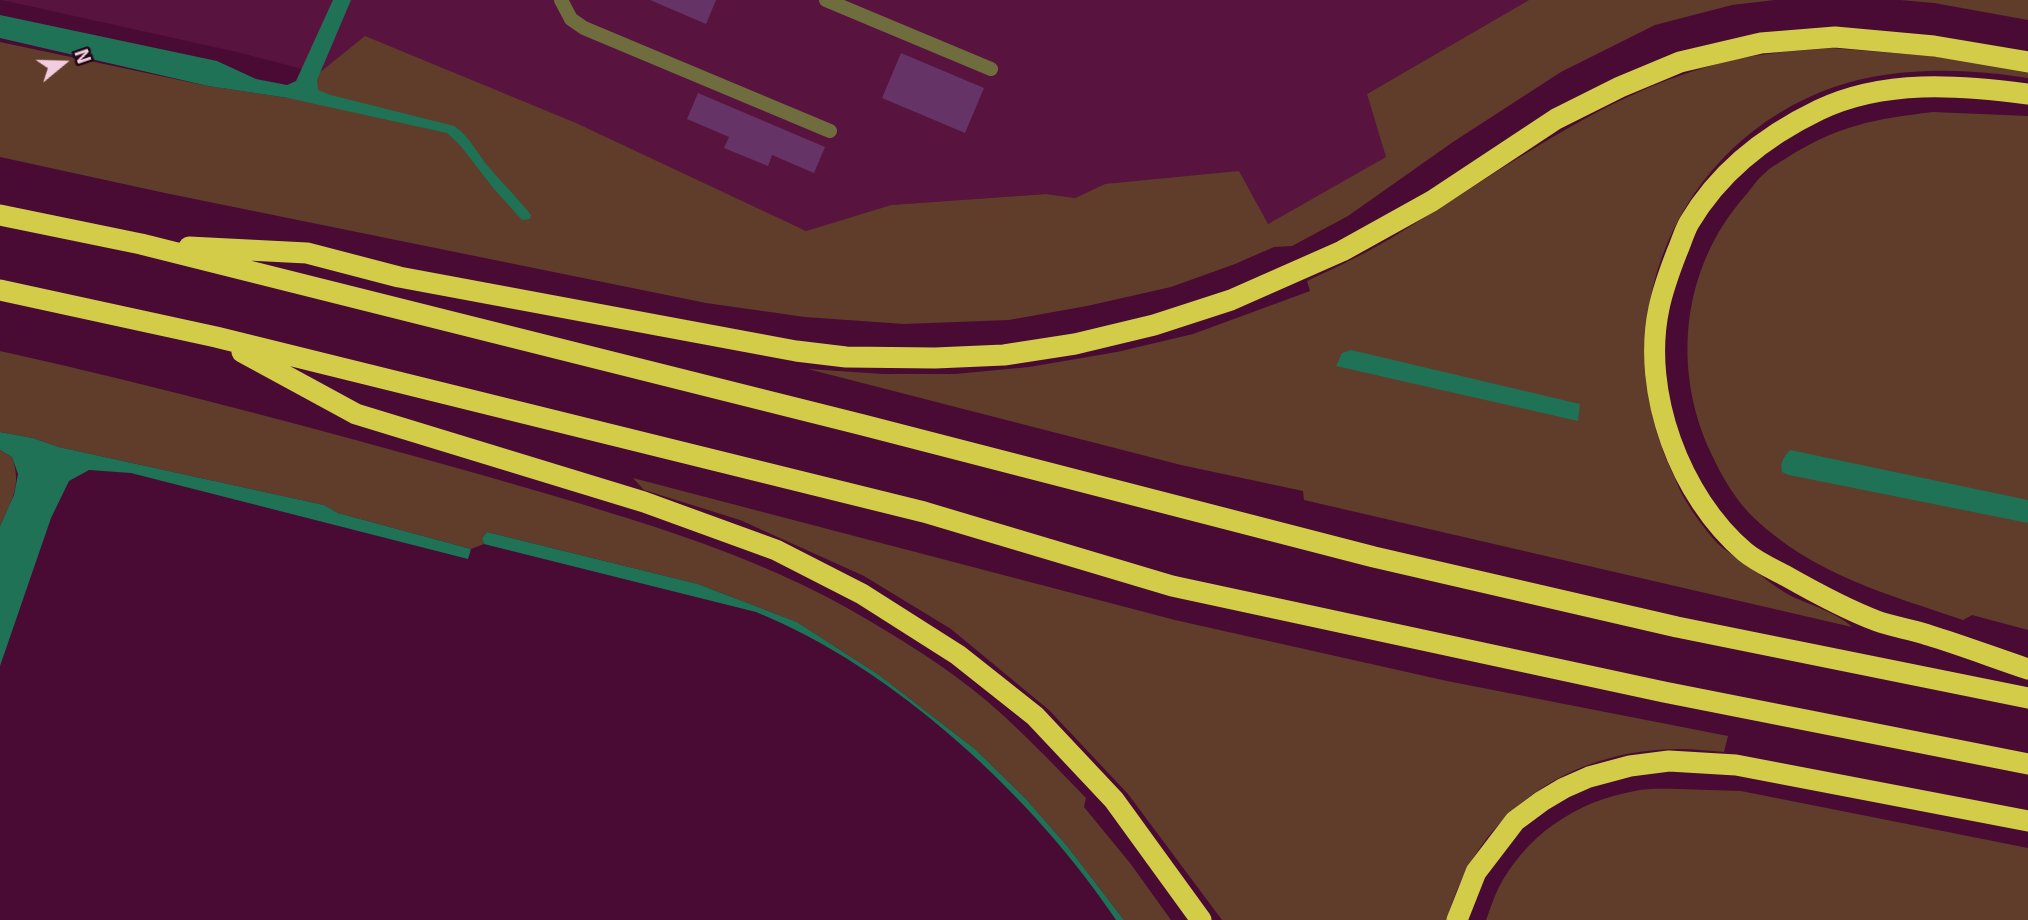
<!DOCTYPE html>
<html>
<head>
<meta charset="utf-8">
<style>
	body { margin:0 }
	#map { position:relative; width:2028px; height:920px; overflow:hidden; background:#490b33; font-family:"Exo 2",sans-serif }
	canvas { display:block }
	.north { position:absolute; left:28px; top:28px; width:70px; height:70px; -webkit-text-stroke:5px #200716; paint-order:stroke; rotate:71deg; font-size:19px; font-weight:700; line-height:28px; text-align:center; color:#f2ccdf }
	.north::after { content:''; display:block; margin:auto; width:24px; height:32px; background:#f2ccdf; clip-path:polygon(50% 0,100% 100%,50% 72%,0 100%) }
</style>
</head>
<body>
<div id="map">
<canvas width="2028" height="920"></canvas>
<div class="north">N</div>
</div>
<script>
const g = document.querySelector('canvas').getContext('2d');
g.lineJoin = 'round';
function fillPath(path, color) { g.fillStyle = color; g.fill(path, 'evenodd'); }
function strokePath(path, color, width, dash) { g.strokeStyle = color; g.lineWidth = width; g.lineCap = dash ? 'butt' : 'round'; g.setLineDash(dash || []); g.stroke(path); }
fillPath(new Path2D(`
	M 2,0 L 1529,0 L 1367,94 L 1387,157 L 1268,224 L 1105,184 L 1075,198 L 1046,194 L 891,205 L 806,231 L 482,116 L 237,52 Z`), '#58143f');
fillPath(new Path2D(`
	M 1529,0 L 1775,0 L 1732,5 L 1655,25 L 1561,72 L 1453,142 L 1348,216 L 1292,246 L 1274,247 L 1235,264 L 1171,287 L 1087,306 L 1009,320 L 904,324 L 805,317 L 706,303 L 165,193 L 0,157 L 0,42 L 208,86 L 288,98 L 365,36 L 576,123 L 806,231 L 891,205 L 1046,194 L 1075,198 L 1105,184 L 1239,171 L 1268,224 L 1386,157 L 1367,94 Z
	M 1900,0 L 2028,0 L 2028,20 L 1934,3 Z
	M 1831,48 L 1931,56 L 2028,70 L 2028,78 C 1965,68 1895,66 1834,87 C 1675,143 1602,321 1672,472 C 1677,482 1680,492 1686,501 C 1694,515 1707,532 1718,544 C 1727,552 1738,558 1748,565 C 1762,576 1776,588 1791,596 C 1810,605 1838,613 1852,627 L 1304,500 L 1303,491 L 1181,465 L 808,369 L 883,374 L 955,374 L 1029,367 L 1117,352 L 1193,334 L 1310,291 L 1307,281 C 1339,266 1371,251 1401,232 C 1501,172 1596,98 1710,66 C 1749,54 1790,51 1831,48 Z
	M 1933,112 L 2028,116 L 2028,630 L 1972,615 L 1963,620 C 1887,594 1815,575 1755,519 C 1736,501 1722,477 1711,453 C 1671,368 1682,267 1745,196 C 1752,188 1758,178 1766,172 C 1772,166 1781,162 1788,157 C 1839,125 1875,119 1933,112 Z
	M 0,351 C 162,387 322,430 482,475 C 609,512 755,551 868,620 C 916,648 964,679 1005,717 C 1033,743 1059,770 1086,798 L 1084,807 L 1130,863 L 1171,920 L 1124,920 L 1068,847 L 1026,799 L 975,749 L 879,675 L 797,622 L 698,584 L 487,532 L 482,538 L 484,544 L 471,549 L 338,513 L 324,505 L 59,447 L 33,438 L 0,432 Z
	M 0,450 L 12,457 C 22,486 12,499 0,526 Z
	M 633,478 L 1175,620 L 1447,681 L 1728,736 L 1724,752 C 1710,751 1696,749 1682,749 C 1571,748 1476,812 1447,920 L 1222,920 L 1128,794 L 1049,710 L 951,629 L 864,576 L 740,520 L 644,490 Z
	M 1678,789 L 1741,791 L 2028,848 L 2028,920 L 1486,920 C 1490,910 1493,899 1498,889 C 1525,836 1576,801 1635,791 C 1649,788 1664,789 1678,789 Z`), '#603c2a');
fillPath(new Path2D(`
	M 333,0 L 351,0 L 317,80 L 318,90 L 331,95 L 454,126 C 468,135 476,151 486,164 C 501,182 517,197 531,215 L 530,219 L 522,220 L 494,189 L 460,145 L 447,133 L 288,98 L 208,86 L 0,38 L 0,15 L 217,61 L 256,79 L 287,85 L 296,81 Z
	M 1351,350 L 1580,404 L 1578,421 L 1336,366 L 1342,353 Z
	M 0,432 L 33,438 L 59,447 L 324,505 L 338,513 L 471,549 L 468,559 L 131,473 L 89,470 L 69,481 L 51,518 L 0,666 L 0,526 L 14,495 L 18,474 L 12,457 L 0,450 Z
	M 1790,450 L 2028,500 L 2028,523 L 1789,475 L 1782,472 C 1780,462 1783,458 1790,450 Z
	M 487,532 L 698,584 L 797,622 L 879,675 L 975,749 L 1026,799 L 1068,847 L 1124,920 L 1116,920 C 1035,798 893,667 756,612 L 484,544 L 482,538 Z`), '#1f7256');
fillPath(new Path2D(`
	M 650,0 L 716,0 L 706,24 Z
	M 901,53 L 984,88 L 965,133 L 882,98 Z
	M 698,93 L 825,147 L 814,173 L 772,155 L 768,166 L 724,148 L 729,137 L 687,119 Z`), '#653366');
strokePath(new Path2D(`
	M 561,0 L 571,19 L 584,28 L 830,131
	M 826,0 L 991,69`), '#6f6d3e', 14);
strokePath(new Path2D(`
	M 2028,94 C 1959,85 1884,79 1819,110 C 1767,135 1719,172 1689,223 C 1684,232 1681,243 1677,252 C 1670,270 1663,289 1659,308 C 1641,392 1680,497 1745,552 C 1757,562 1773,569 1786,576 C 1816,593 1845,609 1877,621 C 1893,627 1911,629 1928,635 C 1961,645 1995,658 2028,669
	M 0,215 L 141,244 L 863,425 L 1374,557 L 1677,627 L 2028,698
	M 189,247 L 307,253 L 399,277 L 796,351 L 846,357 L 935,358 L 1004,355 L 1075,344 L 1154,325 L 1231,300 L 1342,251 L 1432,201 L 1556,119 L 1620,87 L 1680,62 L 1761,43 L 1835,37 L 1934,46 L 2028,62
	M 0,290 L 216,337 L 924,512 L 1172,586 L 1664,692 L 2028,764
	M 242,352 L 356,414 L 644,502 L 776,550 L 862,594 L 958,655 L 1035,716 L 1114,800 L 1201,920
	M 1457,920 L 1476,872 L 1515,821 L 1542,801 L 1564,788 L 1589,777 L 1630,766 L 1669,761 L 1736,765 L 2028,821`), '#d3cc49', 21);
</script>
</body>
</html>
